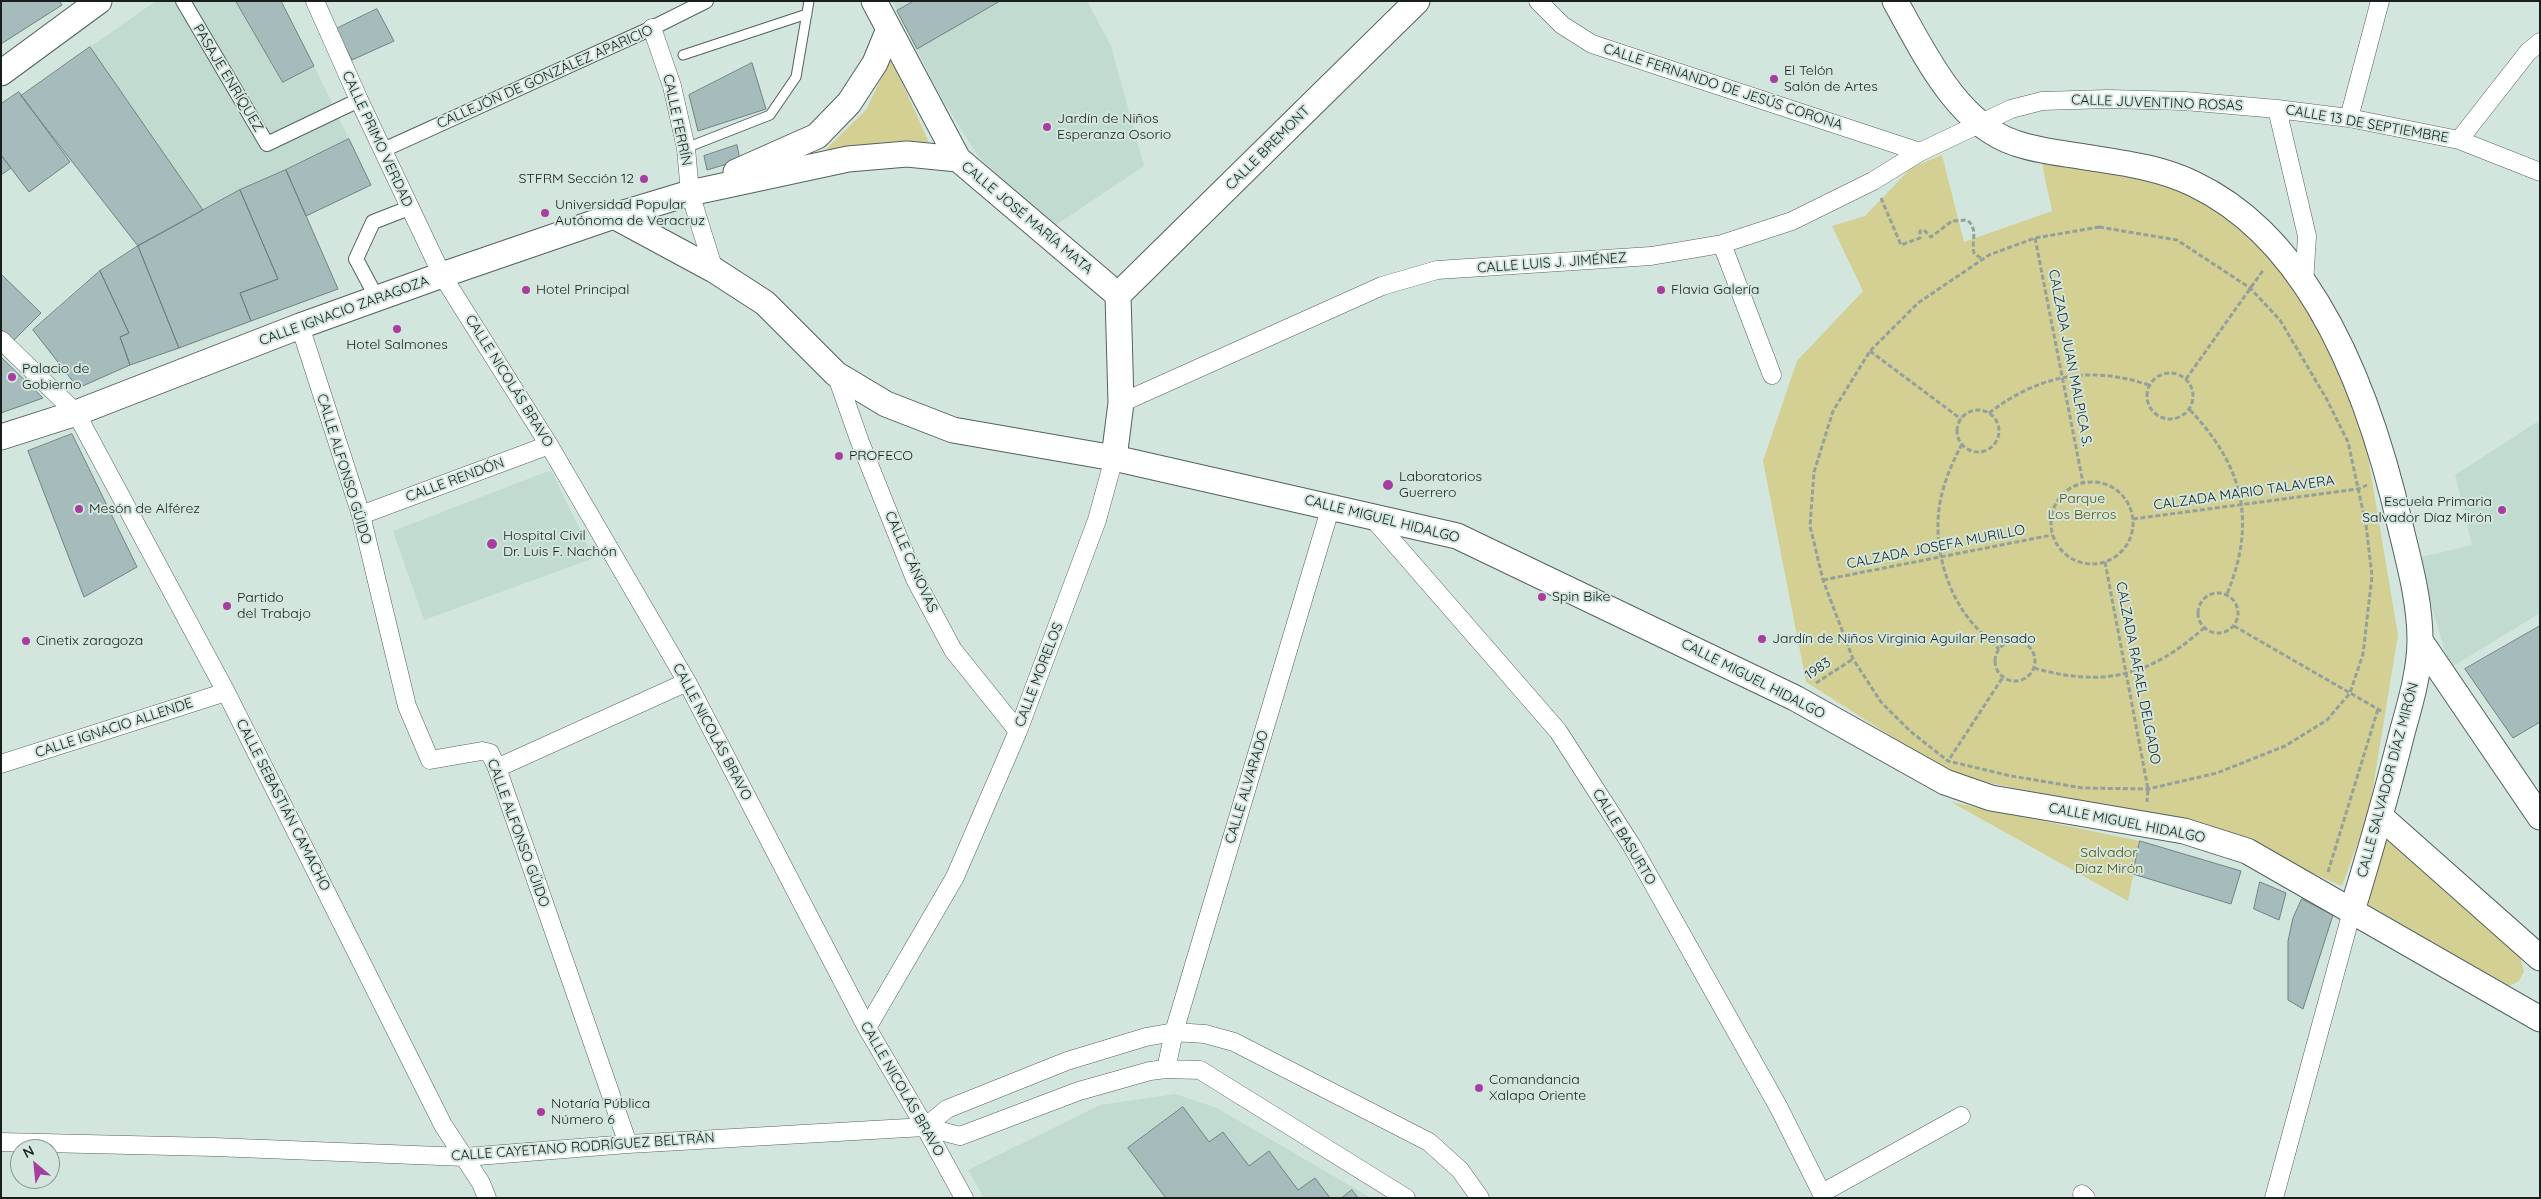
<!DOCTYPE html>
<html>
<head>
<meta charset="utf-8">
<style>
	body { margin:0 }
	#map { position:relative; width:2541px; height:1199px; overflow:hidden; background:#d3e6de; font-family:Quicksand,sans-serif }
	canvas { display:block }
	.frame { position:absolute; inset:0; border:2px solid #191f1d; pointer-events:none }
	.north { position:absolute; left:10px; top:1139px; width:50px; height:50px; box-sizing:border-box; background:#d3e6de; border:1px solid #899691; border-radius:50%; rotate:332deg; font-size:14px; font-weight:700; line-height:20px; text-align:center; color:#191f1d }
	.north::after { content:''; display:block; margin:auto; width:18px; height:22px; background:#a63ea0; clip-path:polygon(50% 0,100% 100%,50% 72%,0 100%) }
</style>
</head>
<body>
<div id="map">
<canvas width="2541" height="1199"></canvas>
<div class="frame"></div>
<div class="north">N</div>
</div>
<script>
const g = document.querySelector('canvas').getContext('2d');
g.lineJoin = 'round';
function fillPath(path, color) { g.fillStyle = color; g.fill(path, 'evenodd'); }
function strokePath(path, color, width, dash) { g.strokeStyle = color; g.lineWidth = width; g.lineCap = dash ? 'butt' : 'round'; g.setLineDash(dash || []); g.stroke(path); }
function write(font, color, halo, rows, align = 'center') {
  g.font = font + ' Quicksand,sans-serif'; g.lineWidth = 4; g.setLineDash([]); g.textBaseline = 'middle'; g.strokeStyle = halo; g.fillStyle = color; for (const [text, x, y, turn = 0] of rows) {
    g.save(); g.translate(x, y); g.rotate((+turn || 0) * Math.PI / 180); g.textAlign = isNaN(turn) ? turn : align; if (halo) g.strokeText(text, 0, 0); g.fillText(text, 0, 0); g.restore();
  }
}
fillPath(new Path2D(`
	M 156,1 L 236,1 L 283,82 L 314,66 L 349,139 L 203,210 L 90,47 Z
	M 892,1 L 1087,1 L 1111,46 L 1144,166 L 1050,229 L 978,156 L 942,99 Z
	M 2540,420 L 2540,613 L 2450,668 L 2417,558 L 2472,545 L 2455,475 Z
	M 551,470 L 594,558 L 424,620 L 393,531 Z
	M 1175,1094 L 1217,1108 L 1371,1198 L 984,1198 L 968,1170 L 1100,1105 Z`), '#c1dbd0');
fillPath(new Path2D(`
	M 891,58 L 931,147 L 884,142 L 822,153 L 866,110 Z
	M 1942,155 L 1964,242 L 2052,211 L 2041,159 L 2146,164 L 2258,228 L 2354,374 L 2398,635 L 2369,812 L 2342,886 L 2213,830 L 1952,775 L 1806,682 L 1763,461 L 1797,361 L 1863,291 L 1832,226 L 1865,216 L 1911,168 Z
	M 1951,802 L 2140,841 L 2128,901 Z
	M 2383,836 L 2520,956 L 2524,971 L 2519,981 L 2509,986 L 2367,904 Z`), '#d4cf93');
const building = new Path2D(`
	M 1,1 L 59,1 L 62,5 L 1,44 Z
	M 236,1 L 281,1 L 314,66 L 283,82 Z
	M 914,1 L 1000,1 L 917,49 L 897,11 Z
	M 377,9 L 394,41 L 352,60 L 336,29 Z
	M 90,47 L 203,210 L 138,246 L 21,96 Z
	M 752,63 L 766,109 L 698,131 L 689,95 Z
	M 19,92 L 70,162 L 29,192 L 1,155 L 1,104 Z
	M 349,139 L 371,185 L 306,216 L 286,170 Z
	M 737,145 L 740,160 L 707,170 L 704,156 Z
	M 1,155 L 11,168 L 1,175 Z
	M 286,170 L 338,289 L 251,321 L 240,293 L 278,279 L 240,190 Z
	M 240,190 L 278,279 L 240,293 L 251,321 L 179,348 L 138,246 Z
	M 138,246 L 179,348 L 130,365 L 120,337 L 129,333 L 100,271 Z
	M 100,271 L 129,333 L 120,337 L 130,365 L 78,388 L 33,330 Z
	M 1,274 L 41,313 L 13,341 L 1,329 Z
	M 1,357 L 43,398 L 1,413 Z
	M 72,434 L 137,567 L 84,597 L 28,451 Z
	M 2540,626 L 2540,722 L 2513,738 L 2465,669 Z
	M 2140,841 L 2241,871 L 2231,904 L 2133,874 Z
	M 2260,882 L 2286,893 L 2279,920 L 2254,909 Z
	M 2302,899 L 2333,915 L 2303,1009 L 2288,1000 L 2288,941 L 2293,918 Z
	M 1183,1107 L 1209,1142 L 1223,1132 L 1249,1166 L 1269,1151 L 1298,1190 L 1315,1178 L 1330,1198 L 1166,1198 L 1128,1148 Z
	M 1352,1190 L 1358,1198 L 1342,1198 Z`);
fillPath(building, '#a6bbbc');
strokePath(building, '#6e8283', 1);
const service = new Path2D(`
	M 683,55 L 807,14
	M 686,148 L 770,115 L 796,77 L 809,1`);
const pedestrian = new Path2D(`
	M 183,1 L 267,144 L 359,100
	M 383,150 L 652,28 L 706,1
	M 378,300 L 356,259 L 373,222 L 409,208`);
const minor = new Path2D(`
	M 315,1 L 359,100 L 442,275 L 549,445 L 687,682 L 867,1028 L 925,1127 L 964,1198
	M 1538,1 L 1562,25 L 1592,44 L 1920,152
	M 652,28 L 672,86 L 686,148 L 690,193 L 714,270
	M 2277,109 L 2307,236 L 2304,284
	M 2349,118 L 2380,1
	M 2459,140 L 2528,52 L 2540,42
	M 1722,244 L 1772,375
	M 300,326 L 361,515 L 407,706 L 430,760 L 482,751 L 490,753 L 497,768 L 628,1144
	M 1,340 L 76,413 L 226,692 L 443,1125 L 481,1183 L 487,1198
	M 836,374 L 860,442 L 915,579 L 953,650 L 1018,731
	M 1121,403 L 1382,286 L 1437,270 L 1651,256 L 1722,244 L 1792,221 L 1873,181 L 1920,152 L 2011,109 L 2042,101 L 2108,99 L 2185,101 L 2277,109 L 2349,118 L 2459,140 L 2540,172
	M 361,515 L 549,445
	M 1370,515 L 1558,731 L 1632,846 L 1779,1108 L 1824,1198
	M 1,764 L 226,692
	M 497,768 L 687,682
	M 867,1028 L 955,877 L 1018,731 L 1097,520 L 1114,458
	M 1166,1069 L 1174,1032 L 1331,506
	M 925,1127 L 947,1109 L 1067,1061 L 1146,1037 L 1174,1032 L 1205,1034 L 1234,1042 L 1429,1142 L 1460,1170 L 1480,1198
	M 1,1142 L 214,1147 L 465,1157 L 628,1144 L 925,1127 L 960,1136 L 1079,1091 L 1150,1071 L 1166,1069 L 1200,1070 L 1406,1198
	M 1822,1193 L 1961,1116
	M 2082,1194 L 2086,1198
	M 2274,1198 L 2352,911`);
const secondary = new Path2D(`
	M 874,1 L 958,159 L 1118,295
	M 1895,1 C 1923,51 1957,124 2015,143 C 2037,151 2062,153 2085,157 C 2123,163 2159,167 2194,184 C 2318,243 2373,405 2401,529 C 2410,566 2420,603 2420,640 C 2420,671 2410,704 2402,733 C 2387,793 2370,852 2352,911
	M 1,73 L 99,1
	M 736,172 L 817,136 L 849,103 L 875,63 L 889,29
	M 614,216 L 714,270 L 765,303 L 836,374 L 886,404 L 953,430 L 1114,458 L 1457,536 L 1795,698 L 1945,782 L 1991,798 L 2184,831 L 2247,851 L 2540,1019
	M 1118,295 L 1417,1
	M 1,437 L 76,413 L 300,326 L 442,275 L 614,216 L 690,193 L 848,159 L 907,154 L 958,159
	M 1114,458 L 1121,403 L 1118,295
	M 2421,642 L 2540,817
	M 2381,817 L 2540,958`);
strokePath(service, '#52625c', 11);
strokePath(pedestrian, '#52625c', 16);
strokePath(minor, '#52625c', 19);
strokePath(secondary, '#52625c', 27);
strokePath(new Path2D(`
	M 1881,198 L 1901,245 L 1920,238 L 1920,231 L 1924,230 L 1931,237 L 1952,221 L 1967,220 C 1979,229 1971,242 1974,253 L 1982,259
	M 2099,227 L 2177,240 L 2250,288 L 2280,320 L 2326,398 L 2348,442 L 2366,525 L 2372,576 L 2363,654 L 2350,693 L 2327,720 L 2285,746 L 2217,773 L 2148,789 L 2083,788 L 2011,776 L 1948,761 L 1910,731 L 1881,702 L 1853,659 L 1823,580 L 1810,526 L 1814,472 L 1833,411 L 1870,351 L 1918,303 L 1989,255 L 2035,238 Z
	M 2035,238 L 2083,483
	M 1870,351 L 1961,419
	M2147 396a23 23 0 1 1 46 0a23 23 0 1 1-46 0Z
	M 2186,379 L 2264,269
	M 2190,410 C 2243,466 2257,521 2227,594
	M1957 431a21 21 0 1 1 42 0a21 21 0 1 1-42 0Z
	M 1989,413 C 2039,375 2089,365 2149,385
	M 1962,444 C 1951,465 1942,486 1939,509 C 1934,548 1947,595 1974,625 C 1981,633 1991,641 1999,649
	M2051 523a41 41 0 1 1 82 0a41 41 0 1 1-82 0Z
	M 2133,519 L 2358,489 L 2367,485
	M 2105,562 L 2148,789 L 2147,802
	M 1823,580 L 2052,535
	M2198 613a20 20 0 1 1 40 0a20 20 0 1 1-40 0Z
	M 2234,626 L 2383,712
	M1995 661a20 20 0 1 1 40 0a20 20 0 1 1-40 0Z
	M 2034,668 C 2104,688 2150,676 2204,628
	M 1816,683 L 1853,659
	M 1950,758 L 2003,677
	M 2328,872 L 2378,709`), '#92a19b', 3, [5, 2.5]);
strokePath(service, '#fff', 9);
strokePath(pedestrian, '#fff', 14);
strokePath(minor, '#fff', 18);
strokePath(secondary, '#fff', 25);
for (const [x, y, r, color] of [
	[1774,79,5,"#a63ea0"],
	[1047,127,5,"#a63ea0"],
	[644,179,5,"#a63ea0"],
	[545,213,5,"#a63ea0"],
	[526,290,5,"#a63ea0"],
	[1661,290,5,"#a63ea0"],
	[397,329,5,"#a63ea0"],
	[12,377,5,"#a63ea0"],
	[839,456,5,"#a63ea0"],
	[1388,485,6,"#a63ea0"],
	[79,509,5,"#a63ea0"],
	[2502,510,5,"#a63ea0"],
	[492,544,6,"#a63ea0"],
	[1542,597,5,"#a63ea0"],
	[227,606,5,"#a63ea0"],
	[1762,639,5,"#a63ea0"],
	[26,641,5,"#a63ea0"],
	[1479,1088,5,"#a63ea0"],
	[541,1112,5,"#a63ea0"]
]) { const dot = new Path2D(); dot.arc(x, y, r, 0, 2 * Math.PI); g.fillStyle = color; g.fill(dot); strokePath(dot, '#d3e6de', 2); }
write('14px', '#191f1d', '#d3e6de', [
	["El Telón",1784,71],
	["Salón de Artes",1784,87],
	["Jardín de Niños",1057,119],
	["Esperanza Osorio",1057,135],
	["STFRM Sección 12",634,179,"right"],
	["Universidad Popular",555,205],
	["Autónoma de Veracruz",555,221],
	["Hotel Principal",536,290],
	["Flavia Galería",1671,290],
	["Hotel Salmones",397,345,"center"],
	["Palacio de",22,369],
	["Gobierno",22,385],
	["PROFECO",849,456],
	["Laboratorios",1399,477],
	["Guerrero",1399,493],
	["Escuela Primaria",2492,502,"right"],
	["Salvador Díaz Mirón",2492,518,"right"],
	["Mesón de Alférez",89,509],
	["Hospital Civil",503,536],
	["Dr. Luis F. Nachón",503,552],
	["Spin Bike",1552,597],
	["Partido",237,598],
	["del Trabajo",237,614],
	["Jardín de Niños Virginia Aguilar Pensado",1772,639],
	["Cinetix zaragoza",36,641],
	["Comandancia",1489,1080],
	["Xalapa Oriente",1489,1096],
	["Notaría Pública",551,1104],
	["Número 6",551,1120]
], 'left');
write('14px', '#191f1d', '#d3e6de', [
	["CALLEJÓN DE GONZÁLEZ APARICIO",545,77,-24],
	["PASAJE ENRÍQUEZ",228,78,59],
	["CALLE FERNANDO DE JESÚS CORONA",1723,87,18],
	["CALLE JUVENTINO ROSAS",2157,103,2],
	["CALLE FERRÍN",677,120,78],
	["CALLE 13 DE SEPTIEMBRE",2367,124,10],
	["CALLE PRIMO VERDAD",377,139,65],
	["CALLE BREMONT",1268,148,-45],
	["CALLE JOSÉ MARÍA MATA",1027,218,40],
	["CALLE LUIS J. JIMÉNEZ",1552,263,-4],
	["CALLE IGNACIO ZARAGOZA",344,311,-20],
	["CALZADA JUAN MALPICA S.",2070,358,79],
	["CALLE NICOLÁS BRAVO",509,381,58],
	["CALLE ALFONSO GÜIDO",344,469,73],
	["CALLE RENDÓN",455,480,-20],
	["CALZADA MARIO TALAVERA",2244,493,-8],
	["CALLE MIGUEL HIDALGO",1382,519,14],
	["CALZADA JOSEFA MURILLO",1936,547,-11],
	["CALLE CÁNOVAS",911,562,66],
	["1983",1818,669,-34],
	["CALZADA RAFAEL DELGADO",2138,673,79],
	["CALLE MORELOS",1039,675,-69],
	["CALLE MIGUEL HIDALGO",1753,679,27],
	["CALLE IGNACIO ALLENDE",114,728,-18],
	["CALLE NICOLÁS BRAVO",712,732,62],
	["CALLE SALVADOR DÍAZ MIRÓN",2388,780,-75],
	["CALLE ALVARADO",1247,787,-73],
	["CALLE SEBASTIÁN CAMACHO",283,805,63],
	["CALLE MIGUEL HIDALGO",2127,823,11],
	["CALLE ALFONSO GÜIDO",518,833,70],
	["CALLE BASURTO",1624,837,59],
	["CALLE NICOLÁS BRAVO",902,1089,60],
	["CALLE CAYETANO RODRÍGUEZ BELTRÁN",583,1147,-4]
]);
write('14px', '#5a5307', '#d3e6de', [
	["Parque",2082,499],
	["Los Berros",2082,515],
	["Salvador",2109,853],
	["Díaz Mirón",2109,869]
]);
</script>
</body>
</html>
